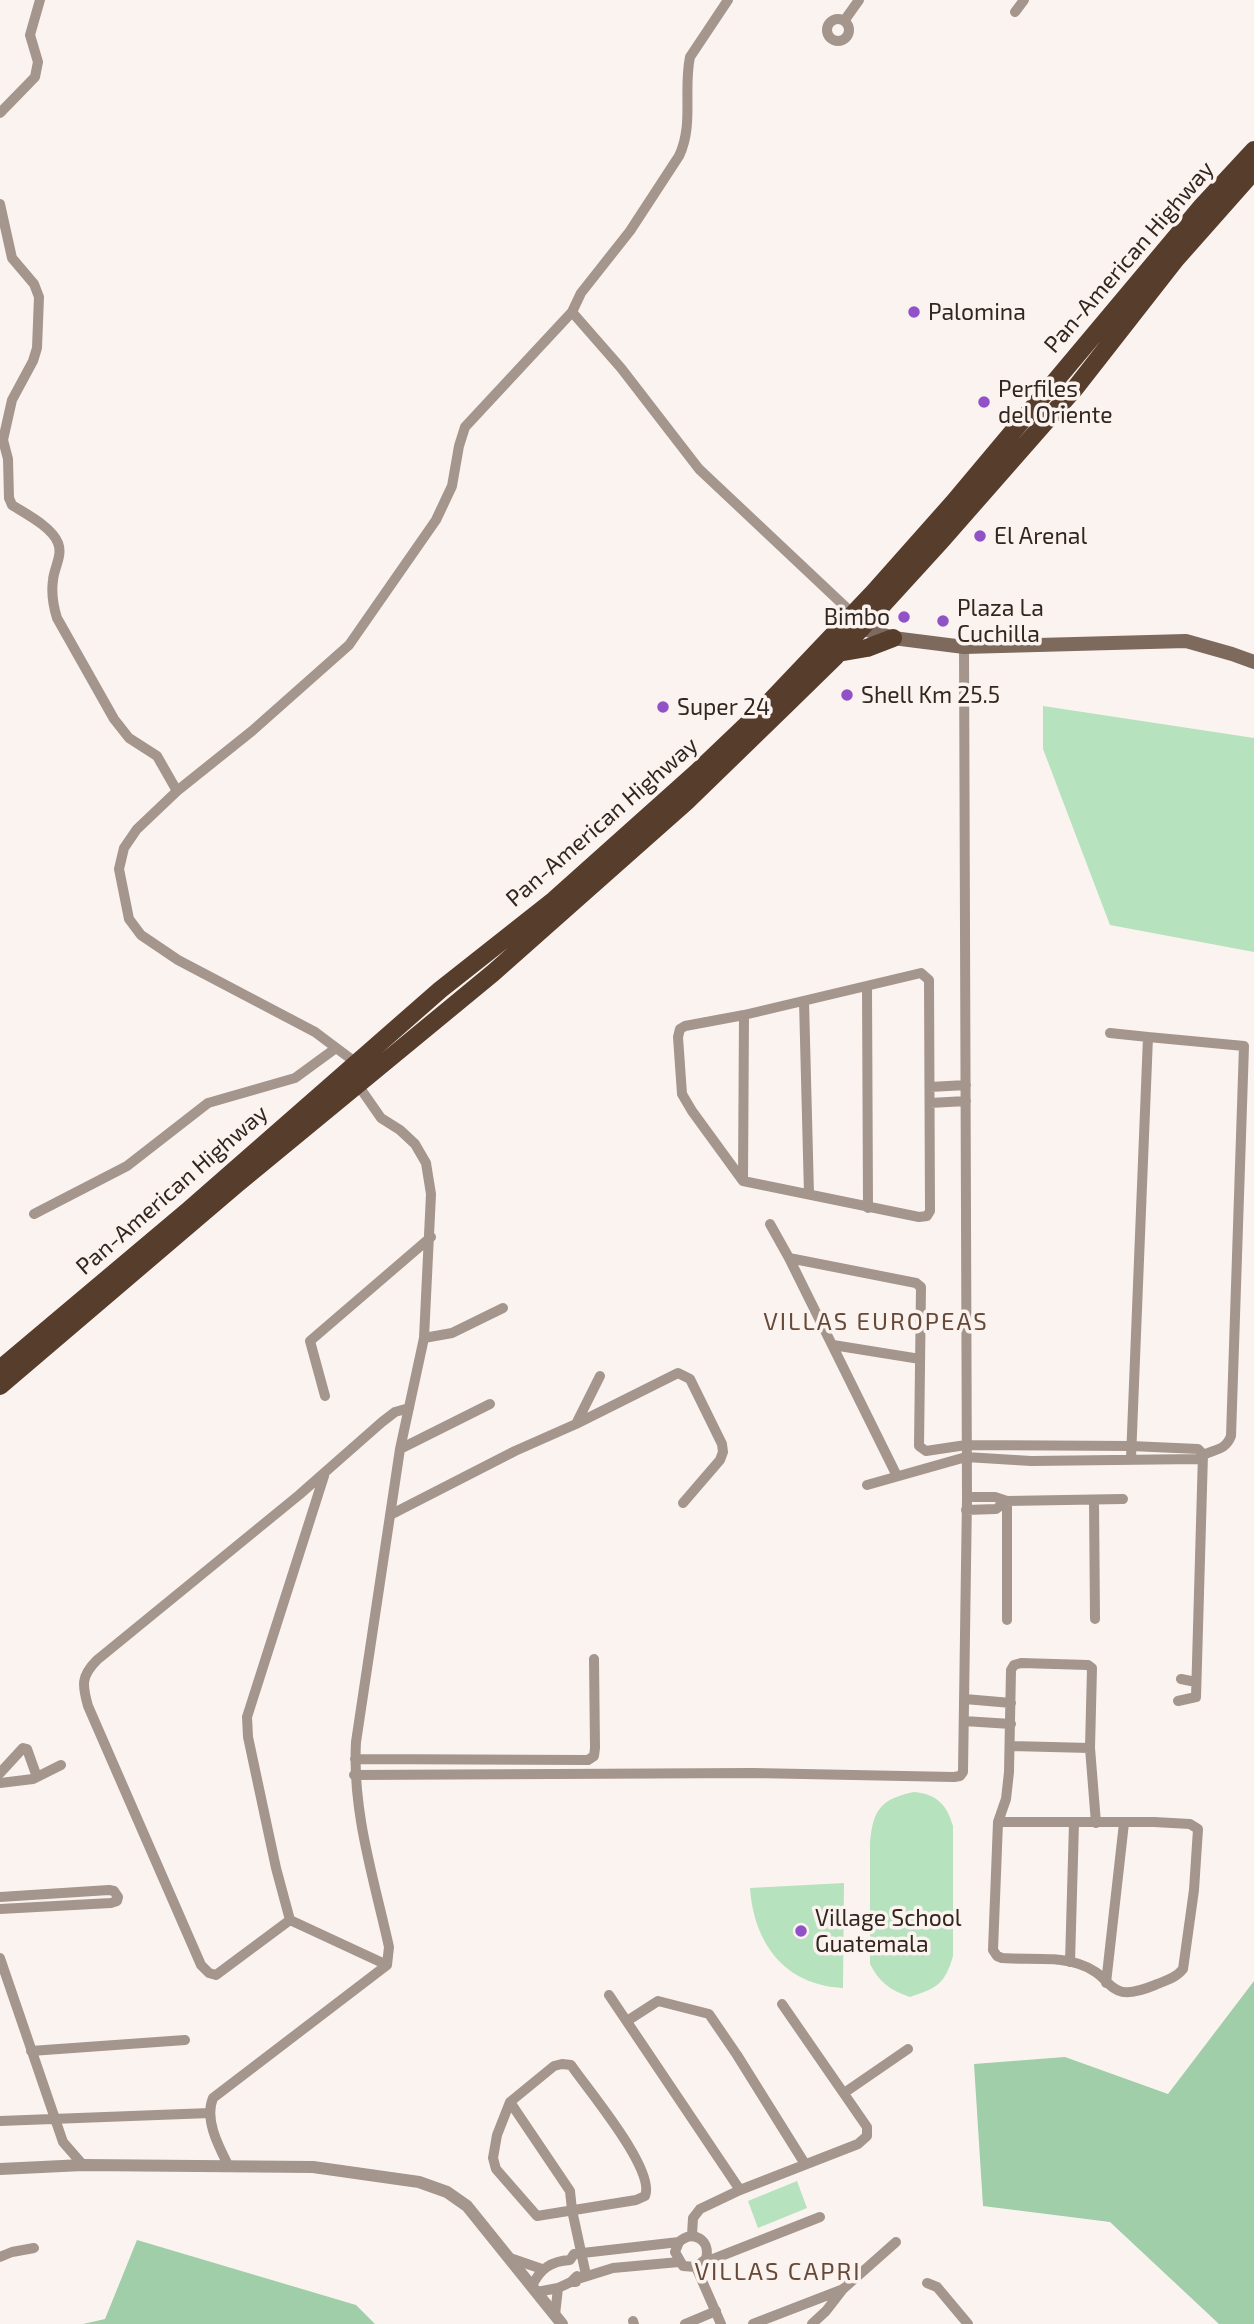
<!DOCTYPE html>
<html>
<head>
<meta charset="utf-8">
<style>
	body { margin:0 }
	canvas { display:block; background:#fbf3ef }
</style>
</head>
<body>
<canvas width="1254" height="2324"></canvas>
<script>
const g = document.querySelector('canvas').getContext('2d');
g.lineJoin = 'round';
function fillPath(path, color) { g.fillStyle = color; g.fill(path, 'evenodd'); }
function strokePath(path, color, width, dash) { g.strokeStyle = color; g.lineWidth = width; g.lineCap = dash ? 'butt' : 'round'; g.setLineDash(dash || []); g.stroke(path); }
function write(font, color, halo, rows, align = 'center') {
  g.font = font + ' "Exo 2",sans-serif'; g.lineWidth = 7; g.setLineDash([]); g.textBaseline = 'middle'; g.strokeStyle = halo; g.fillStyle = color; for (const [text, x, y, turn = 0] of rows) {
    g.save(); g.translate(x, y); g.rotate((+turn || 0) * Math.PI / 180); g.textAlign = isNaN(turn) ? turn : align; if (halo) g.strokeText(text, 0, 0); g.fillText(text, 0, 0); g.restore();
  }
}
fillPath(new Path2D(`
	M 1043,706 L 1254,738 L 1254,952 L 1110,925 L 1043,749 Z
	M 914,1792 C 937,1794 947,1805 953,1826 L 953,1956 C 945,1984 937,1988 910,1997 C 891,1991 879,1982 870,1964 L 870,1843 C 873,1809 881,1799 914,1792 Z
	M 844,1883 L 843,1988 C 784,1985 754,1943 750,1888 Z
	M 797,2181 L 807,2208 L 758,2228 L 748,2201 Z`), '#b6e2bd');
fillPath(new Path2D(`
	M 1254,1981 L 1254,2324 L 1219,2324 L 1110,2222 L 983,2206 L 974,2064 L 1065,2057 L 1168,2094 Z
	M 137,2240 L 356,2305 L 375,2324 L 83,2324 L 105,2319 Z`), '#9fcea8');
strokePath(new Path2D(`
	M 1015,12 L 1024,0
	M827 30a11 11 0 1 1 22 0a11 11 0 1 1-22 0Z
	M 844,21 L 859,0
	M 0,113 L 35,77 L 38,62 L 30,35 L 40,0
	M 0,204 L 12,258 L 34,284 L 39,297 L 37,348 L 33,361 L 12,400 L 3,440 L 8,459 L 9,498 L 12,505 C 26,514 52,527 58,543 C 63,555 54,568 53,580 C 51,594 53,605 57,618 L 114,719 L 129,738 L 157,756 L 177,791
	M 572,312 L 621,368 L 699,469 L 853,614
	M 921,973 L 929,980 L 930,1211 L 927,1216 L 919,1217 L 743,1181 L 692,1111 L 682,1094 L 678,1037 L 680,1029 L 685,1026 L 744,1015 Z
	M 867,986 L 868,1208
	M 804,1001 L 809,1194
	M 1110,1033 L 1148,1037
	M 355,1062 L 315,1032 L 178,960 L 141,935 L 129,919 L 119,869 L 124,848 L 137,829 L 177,791 L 252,731 L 349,645 L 436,520 L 452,486 L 459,446 L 465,427 L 572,312 L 581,293 L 630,231 L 679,156 C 694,125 683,90 690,57 L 728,0
	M 930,1087 L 966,1085
	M 930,1103 L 966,1101
	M 743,1181 L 744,1015
	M 34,1214 L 127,1166 L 208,1103 L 295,1078 L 336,1048
	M 770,1224 L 789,1258 L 897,1476
	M 789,1258 L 916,1283 L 921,1287 L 919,1446 L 926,1451 L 966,1445 L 1131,1446 L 1198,1449 L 1203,1454
	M 424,1338 L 452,1333 L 503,1308
	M 833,1345 L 920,1359
	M 325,1396 L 310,1341 L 431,1237
	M 576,1424 L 678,1373 L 690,1379 L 722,1444 L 723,1452 L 720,1460 L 683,1503
	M 400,1449 L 490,1404
	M 867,1485 L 966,1457 L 1031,1461 L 1198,1459 C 1209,1448 1224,1454 1231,1436 L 1244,1046 L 1148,1037 L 1131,1458
	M 967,1497 L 995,1497 L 1007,1501 L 1123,1499
	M 1094,1500 L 1095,1619
	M 966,1510 L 996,1509 L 1007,1501
	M 390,1515 L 515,1451 L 576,1424 L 600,1376
	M 1007,1620 L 1007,1501
	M 1181,1679 L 1196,1682
	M 965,1699 L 1011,1703
	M 1178,1701 L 1196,1697 L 1203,1454
	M 964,1721 L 1011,1724
	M 1011,1746 L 1090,1748
	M 355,1759 L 588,1760 L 594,1756 L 595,1748 L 594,1659
	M 0,1773 L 23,1748 L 27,1749 L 37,1777
	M 354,1775 L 753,1773 L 954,1777 L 960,1776 L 963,1772 L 967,1497 L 964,647
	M 0,1783 L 33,1779 L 61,1765
	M 998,1822 L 1154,1822 L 1190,1824 L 1198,1829 L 1194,1890 L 1183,1969 C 1176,1978 1165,1981 1155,1985 C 1104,2006 1117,1976 1079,1964 C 1055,1956 1026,1960 1002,1958 L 997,1956 L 993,1950 L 998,1822 L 1006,1799 L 1009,1772 L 1011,1670 L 1014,1665 L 1021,1663 L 1088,1665 L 1092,1668 L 1090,1748 L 1096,1823
	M 0,1897 L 109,1890 L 114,1891 L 118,1897 L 117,1901 L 111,1903 L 0,1909
	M 290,1920 L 216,1975 L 209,1973 L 201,1965 L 88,1706 C 82,1685 81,1676 97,1660 L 299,1495 L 382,1422 L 395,1412 L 409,1408
	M 290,1920 L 276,1868 L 248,1737 L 247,1717 L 324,1476
	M 290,1920 L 387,1965
	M 0,1958 L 63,2142 L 83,2165
	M 1070,1962 L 1074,1823
	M 1106,1983 L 1124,1823
	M 609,1995 L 740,2190
	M 627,2021 L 658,2001 L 709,2014 L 737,2055 L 805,2164
	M 31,2051 L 185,2040
	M 562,2064 L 571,2065 C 588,2090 656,2170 645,2196 L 636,2200 L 537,2216 L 496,2169 L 493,2158 L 497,2135 L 510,2102 L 554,2066 Z
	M 844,2093 L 908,2049
	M 510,2102 L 570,2191 L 572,2210 L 586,2275
	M 0,2121 L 210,2113
	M 229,2167 C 219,2147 204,2120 213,2098 L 387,1965 L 389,1947 C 374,1879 352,1812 356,1742 L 400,1449 L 424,1338 L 431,1194 L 426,1163 L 415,1144 L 400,1130 L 381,1118 L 358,1085
	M 692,2235 L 693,2218 L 700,2209 L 740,2190 L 858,2144 L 867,2136 L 867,2127 L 782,2004
	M 0,2257 L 12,2252 L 34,2248
	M 510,2258 L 542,2269
	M 703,2263 L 820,2217
	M 696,2267 L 721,2324
	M 571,2282 L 577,2276 L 581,2278 L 613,2268 L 679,2262
	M 927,2283 L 937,2287 L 968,2324
	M 532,2286 C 540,2269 551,2261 570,2260 L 574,2254 L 679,2242 C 693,2229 711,2240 706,2259 L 696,2267 L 683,2266 L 675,2252 L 679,2242
	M 537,2292 L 558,2288
	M 555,2315 L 558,2288 L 571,2282 L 576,2282
	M 633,2321 L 634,2324
	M 685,2324 L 716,2311
	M 753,2324 L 841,2290
	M 812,2324 L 826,2311 L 843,2289 L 896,2242`), '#a4968d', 10);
strokePath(new Path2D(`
	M 0,2169 L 83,2165 L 313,2167 L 419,2182 L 447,2192 L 467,2206 L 562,2324`), '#a4968d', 12);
strokePath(new Path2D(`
	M 861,628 L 893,638 L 964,647 L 1186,641 L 1232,654 L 1254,662`), '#7d6a5c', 14);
strokePath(new Path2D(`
	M 838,653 L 867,648 L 893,638
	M 0,1369 L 189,1210 L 440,990 L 554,900 L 696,773 L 760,712 L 874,592 L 953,503 L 1202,206 L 1254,150
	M 0,1386 L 237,1184 L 493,973 L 686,802 L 790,701 L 836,656 L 941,541 L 1076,387 L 1176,259 L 1254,171`), '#563d2c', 18);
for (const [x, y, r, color] of [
	[914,312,7,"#9152c8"],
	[984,402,7,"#9152c8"],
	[980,536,7,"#9152c8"],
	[904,617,7,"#9152c8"],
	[943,621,7,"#9152c8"],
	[847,695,7,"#9152c8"],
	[663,707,7,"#9152c8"],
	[801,1931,7,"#9152c8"]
]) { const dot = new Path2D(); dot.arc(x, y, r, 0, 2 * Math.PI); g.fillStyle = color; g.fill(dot); strokePath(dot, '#fbf3ef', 2.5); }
write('23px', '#33261f', '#fbf3ef', [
	["Pan-American Highway",1129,257,-49],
	["Pan-American Highway",602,822,-41],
	["Pan-American Highway",172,1190,-41]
]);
write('23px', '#33261f', '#fbf3ef', [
	["Palomina",928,312],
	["Perfiles",998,389],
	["del Oriente",998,415],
	["El Arenal",994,536],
	["Plaza La",957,608],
	["Cuchilla",957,634],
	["Bimbo",890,617,"right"],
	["Shell Km 25.5",861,695],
	["Super 24",677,707],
	["Village School",815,1918],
	["Guatemala",815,1944]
], 'left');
g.letterSpacing = '2px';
write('24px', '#674939', '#fbf3ef', [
	["VILLAS EUROPEAS",876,1322],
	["VILLAS CAPRI",778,2272]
]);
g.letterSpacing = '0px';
</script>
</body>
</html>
